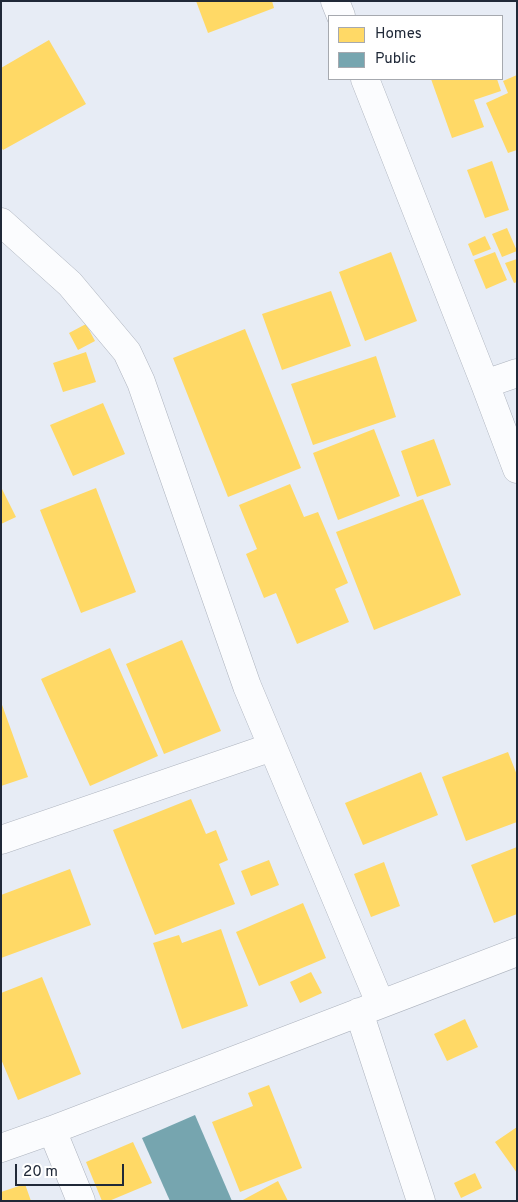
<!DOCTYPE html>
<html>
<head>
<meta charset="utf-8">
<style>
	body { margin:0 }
	#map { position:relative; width:518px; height:1202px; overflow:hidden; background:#e7ecf5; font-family:Overpass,sans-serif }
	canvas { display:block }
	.frame { position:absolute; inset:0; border:2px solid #202938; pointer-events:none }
	.legend { position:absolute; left:328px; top:15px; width:175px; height:65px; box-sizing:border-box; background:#fff; border:1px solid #a6a9af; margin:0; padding:6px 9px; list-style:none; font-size:15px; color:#202938 }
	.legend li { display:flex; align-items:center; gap:10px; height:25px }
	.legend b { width:25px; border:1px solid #a6a9af }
	.scale { position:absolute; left:15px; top:1164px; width:109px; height:22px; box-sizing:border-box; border:2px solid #202938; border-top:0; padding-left:6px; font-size:15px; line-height:18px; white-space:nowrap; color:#202938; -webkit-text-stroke:4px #fff; paint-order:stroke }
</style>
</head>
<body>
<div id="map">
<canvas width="518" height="1202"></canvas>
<div class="frame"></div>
<ul class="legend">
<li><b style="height:14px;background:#ffd966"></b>Homes</li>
<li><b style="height:14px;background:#76a5af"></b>Public</li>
</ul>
<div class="scale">20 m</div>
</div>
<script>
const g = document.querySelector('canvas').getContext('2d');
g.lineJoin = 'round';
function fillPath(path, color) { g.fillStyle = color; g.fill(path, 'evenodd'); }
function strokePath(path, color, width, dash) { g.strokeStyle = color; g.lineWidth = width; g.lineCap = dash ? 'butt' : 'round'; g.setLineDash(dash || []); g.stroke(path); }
fillPath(new Path2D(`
	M 196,1 L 272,1 L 274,8 L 208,33 Z
	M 49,40 L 86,104 L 3,150 L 1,147 L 1,68 Z
	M 517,75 L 517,150 L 508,153 L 486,103 L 508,93 L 503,81 Z
	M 431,79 L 497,79 L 501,91 L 474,100 L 484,127 L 452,138 Z
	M 492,161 L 509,210 L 485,218 L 467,170 Z
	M 507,228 L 517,251 L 502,257 L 492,234 Z
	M 485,236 L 491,249 L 473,256 L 468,244 Z
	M 391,252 L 417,321 L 365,341 L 339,272 Z
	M 495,252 L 507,280 L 486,289 L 474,260 Z
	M 517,259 L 517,282 L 514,283 L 505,263 Z
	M 331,291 L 351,346 L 282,370 L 262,314 Z
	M 86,324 L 95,341 L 78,350 L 69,333 Z
	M 245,329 L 301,468 L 228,497 L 173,358 Z
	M 86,352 L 96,382 L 63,392 L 53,363 Z
	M 376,356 L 396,417 L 313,445 L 291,384 Z
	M 103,403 L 125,454 L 73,476 L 50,425 Z
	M 374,429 L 400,496 L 338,520 L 313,453 Z
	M 434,439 L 451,485 L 417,497 L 401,451 Z
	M 290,484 L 304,517 L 318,512 L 348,583 L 335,589 L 349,622 L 297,644 L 276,593 L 264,598 L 246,554 L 257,549 L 239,505 Z
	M 1,487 L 16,517 L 1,524 Z
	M 96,488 L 136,592 L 81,613 L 40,510 Z
	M 423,499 L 461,595 L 374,630 L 336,532 Z
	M 182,640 L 221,731 L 164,754 L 126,664 Z
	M 110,648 L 158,756 L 90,786 L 41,679 Z
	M 1,702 L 28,777 L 1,786 Z
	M 508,752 L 517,775 L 517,822 L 466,841 L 442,777 Z
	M 421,772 L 438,815 L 363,845 L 345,803 Z
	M 191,799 L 206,834 L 216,830 L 228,860 L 219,864 L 235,904 L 155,935 L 113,830 Z
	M 517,847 L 517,914 L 494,923 L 471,865 Z
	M 269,860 L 279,885 L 251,896 L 241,871 Z
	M 384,862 L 400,906 L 371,917 L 354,874 Z
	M 70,869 L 91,925 L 1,958 L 1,895 Z
	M 303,903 L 326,958 L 259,986 L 236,932 Z
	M 221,929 L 248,1006 L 182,1029 L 153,943 L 179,935 L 182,943 Z
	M 311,972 L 322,993 L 300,1003 L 290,982 Z
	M 42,977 L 81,1074 L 18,1100 L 1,1059 L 1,993 Z
	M 465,1019 L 478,1047 L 447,1061 L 434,1034 Z
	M 269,1085 L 302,1168 L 240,1192 L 212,1122 L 253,1106 L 248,1093 Z
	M 517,1127 L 517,1173 L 495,1142 Z
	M 133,1142 L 152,1183 L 109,1201 L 102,1201 L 86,1162 Z
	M 475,1173 L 482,1188 L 461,1198 L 454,1183 Z
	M 278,1181 L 288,1201 L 241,1201 Z
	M 25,1184 L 31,1201 L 1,1201 L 1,1192 Z`), '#ffd966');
fillPath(new Path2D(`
	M 195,1115 L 232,1201 L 170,1201 L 142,1138 Z`), '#76a5af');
const minor = new Path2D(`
	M 335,1 L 341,16
	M 365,79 L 485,384 L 517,469
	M 1,222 L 70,284 L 127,352 L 141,382 L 247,686 L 380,1003
	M 485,384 L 517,373
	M 1,840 L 272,747
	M 359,1012 L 421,1201
	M 52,1130 L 81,1201
	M 1,1148 L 52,1130 L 517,952`);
strokePath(minor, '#adb3be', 29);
strokePath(minor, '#fbfcfe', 28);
</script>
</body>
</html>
